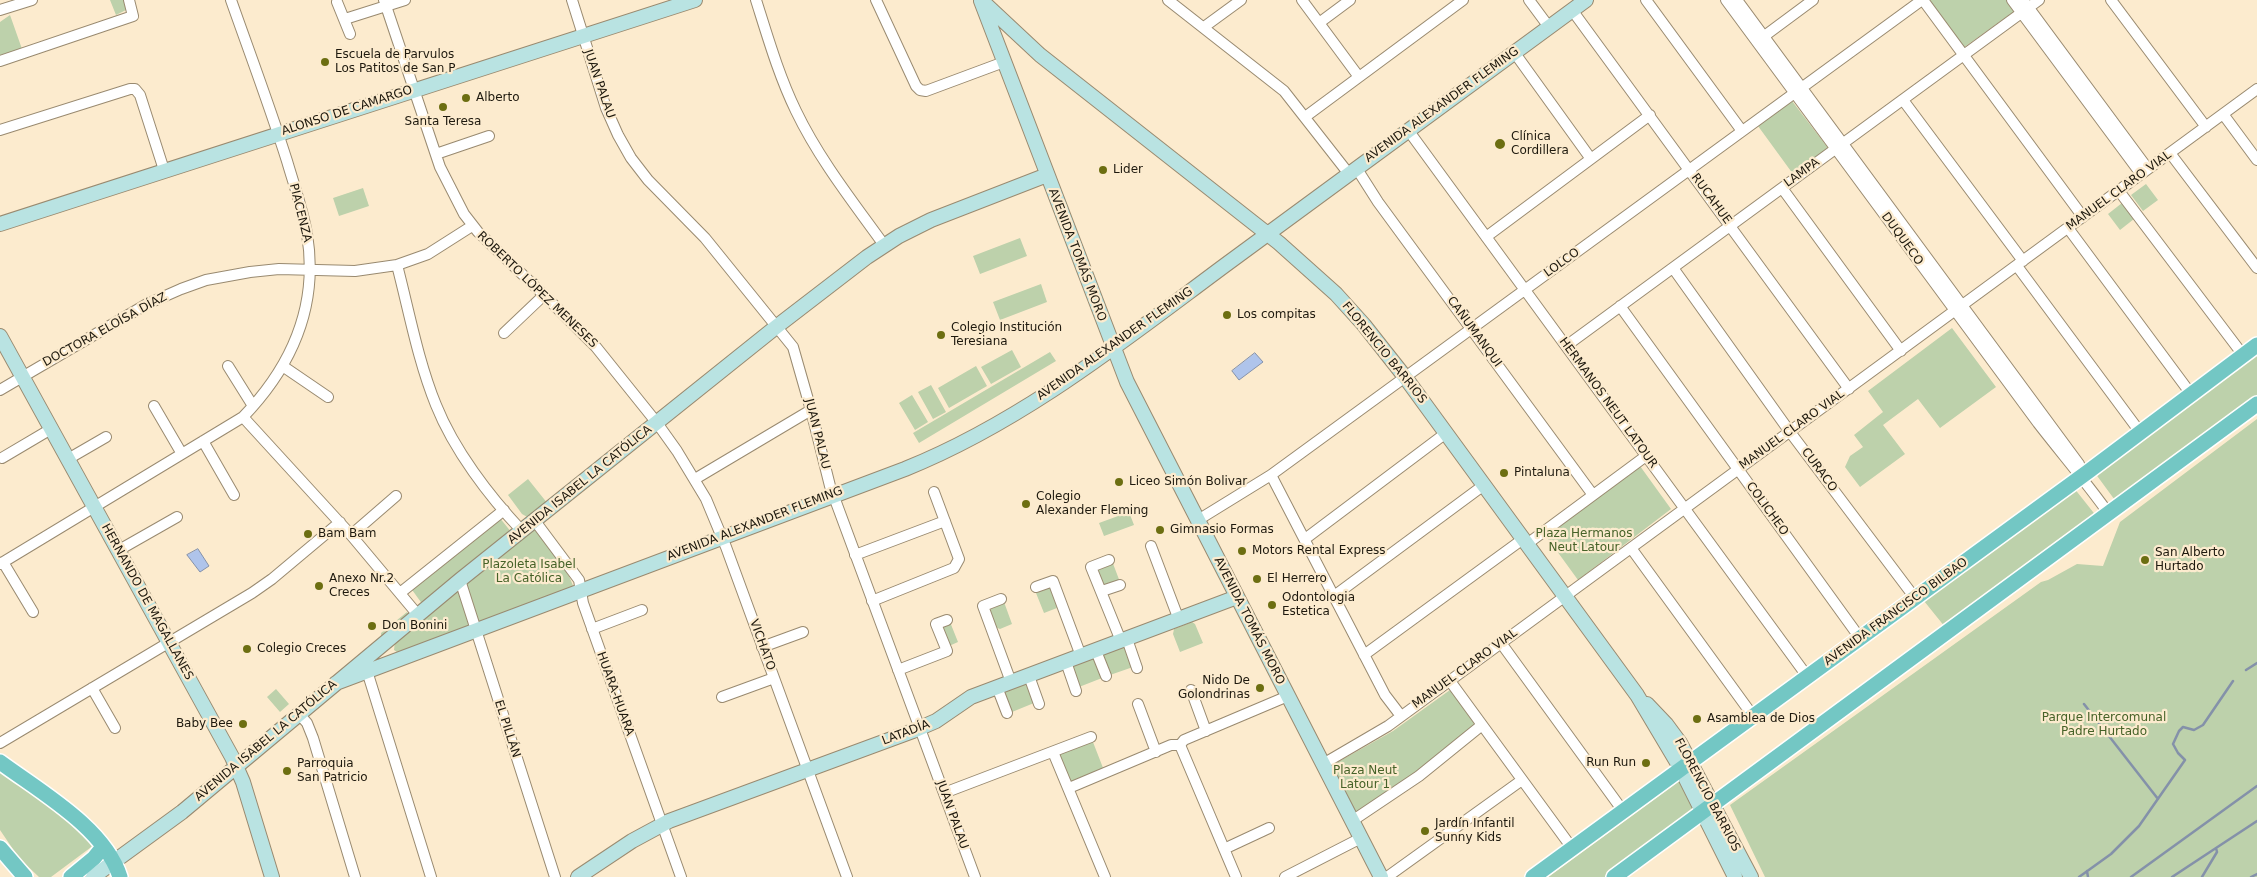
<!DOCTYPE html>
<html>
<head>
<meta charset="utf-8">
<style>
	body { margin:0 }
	canvas { display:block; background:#fcebce }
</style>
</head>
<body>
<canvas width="2257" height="877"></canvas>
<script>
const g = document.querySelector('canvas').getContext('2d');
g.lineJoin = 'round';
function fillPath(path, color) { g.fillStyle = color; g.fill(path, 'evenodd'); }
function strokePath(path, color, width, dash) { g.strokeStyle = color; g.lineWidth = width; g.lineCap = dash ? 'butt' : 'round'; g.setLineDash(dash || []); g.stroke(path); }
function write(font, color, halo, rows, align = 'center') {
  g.font = font + ' "DejaVu Sans",sans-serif'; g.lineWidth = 4.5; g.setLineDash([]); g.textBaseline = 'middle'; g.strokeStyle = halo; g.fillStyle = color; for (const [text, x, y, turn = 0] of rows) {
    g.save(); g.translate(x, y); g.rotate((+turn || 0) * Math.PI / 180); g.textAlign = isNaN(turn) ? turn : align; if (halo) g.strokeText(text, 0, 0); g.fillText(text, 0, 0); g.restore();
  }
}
fillPath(new Path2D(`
	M 110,0 L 125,0 L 128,9 L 116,15 Z
	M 1931,0 L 2009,0 L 2016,10 L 1963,48 L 1929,2 Z
	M 10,15 L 22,49 L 0,55 L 0,22 Z
	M 1792,101 L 1828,148 L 1793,174 L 1758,126 Z
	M 2146,184 L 2158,200 L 2143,211 L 2131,195 Z
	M 363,188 L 369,206 L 339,216 L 333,198 Z
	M 2122,203 L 2134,219 L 2120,230 L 2108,214 Z
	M 1020,238 L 1027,256 L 980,274 L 973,256 Z
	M 1041,284 L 1047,302 L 1000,320 L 993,302 Z
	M 1952,328 L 1996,387 L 1940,428 L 1918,399 L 1883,425 L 1905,454 L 1860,487 L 1845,467 L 1850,456 L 1863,447 L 1854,435 L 1883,412 L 1868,391 Z
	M 1012,350 L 1021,367 L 991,384 L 981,367 Z
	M 1050,352 L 1056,361 L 919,443 L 913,433 Z
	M 2257,352 L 2257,398 L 2117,503 L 2095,473 Z
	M 976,366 L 987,386 L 949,408 L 938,388 Z
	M 931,385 L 946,412 L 933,419 L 918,392 Z
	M 912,395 L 928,422 L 915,430 L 899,403 Z
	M 2257,419 L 2257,877 L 1765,877 L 1730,805 L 2041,582 L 2048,580 L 2077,564 L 2103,566 L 2120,522 Z
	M 1640,466 L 1671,509 L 1578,580 L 1546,536 Z
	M 528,479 L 548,504 L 529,518 L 522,514 L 508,495 Z
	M 2074,488 L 2097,517 L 1945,627 L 1924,601 Z
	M 1129,512 L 1134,525 L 1104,536 L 1099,523 Z
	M 499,517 L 512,533 L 423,605 L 410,587 Z
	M 536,527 L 569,576 L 574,588 L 402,651 L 397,652 L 394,650 L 395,641 Z
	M 1112,561 L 1120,582 L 1102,586 L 1097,569 Z
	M 1049,588 L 1051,590 L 1057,608 L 1044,613 L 1036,593 Z
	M 1004,602 L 1012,624 L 1000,629 L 995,627 L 990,611 L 991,608 Z
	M 407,612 L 410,616 L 381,639 L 381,633 Z
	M 950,622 L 958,642 L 949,646 L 941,629 L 943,625 Z
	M 1192,622 L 1195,624 L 1203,643 L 1180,652 L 1173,634 L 1174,629 Z
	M 1122,646 L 1125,647 L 1133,667 L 1110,675 L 1103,657 L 1104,653 Z
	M 1091,657 L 1094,659 L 1102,678 L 1079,687 L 1072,669 L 1073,664 Z
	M 1024,683 L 1027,685 L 1034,703 L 1012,712 L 1004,692 Z
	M 276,689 L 289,704 L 280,712 L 267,697 Z
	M 1450,690 L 1478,725 L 1418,774 L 1355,816 L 1329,767 L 1393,731 Z
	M 1091,737 L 1105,773 L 1069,788 L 1053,752 Z
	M 0,768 L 46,800 L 94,845 L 51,877 L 39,877 L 19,858 L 0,830 Z
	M 1682,779 L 1697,808 L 1605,877 L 1548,877 Z`), '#bdd1ab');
const water = new Path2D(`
	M 1255,353 L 1263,362 L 1239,380 L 1232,371 Z
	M 198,549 L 209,566 L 200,572 L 187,555 Z`);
fillPath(water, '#afc4eb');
strokePath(water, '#8491a9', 1);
strokePath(new Path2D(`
	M 2246,670 L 2257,663
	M 2084,704 L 2158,799
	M 2087,871 L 2088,877
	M 2079,877 L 2111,854 L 2139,826 L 2185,760 L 2178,753 L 2173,744 L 2179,731 L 2183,727 L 2194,730 L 2203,725 L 2233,681
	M 2131,877 L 2257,786
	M 2172,877 L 2216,848
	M 2202,877 L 2217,852 L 2216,848 L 2257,821
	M 2251,877 L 2257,874`), '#8491a9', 2.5);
const street = new Path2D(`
	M 384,0 L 440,167 L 464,214 L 478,232 L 544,295 L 596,347 L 657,423 L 677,451 L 706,499 L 726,547 L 847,877
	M 572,0 L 606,108 L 618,135 L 631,158 L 648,180 L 705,238 L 793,347 L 811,410 L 830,486 L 975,877
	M 756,0 C 768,38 779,76 796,111 C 819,159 853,202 884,245
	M 876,0 L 916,86 L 920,90 L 926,91 L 1004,62
	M 1168,0 L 1284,91 L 1349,174
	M 1302,0 L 1359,77
	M 1529,0 L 1549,27
	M 1646,0 L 1742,131
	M 1726,0 L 2038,423 C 2062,454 2087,483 2109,514
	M 1737,0 L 2079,464 L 2082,476
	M 1923,0 L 2083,217
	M 2012,0 L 2141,174
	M 2023,0 L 2148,169
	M 2111,0 L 2206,127
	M 337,2 L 350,34
	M 0,10 L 32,0
	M 1572,10 L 1849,389
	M 345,19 L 405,0
	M 1319,23 L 1350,0
	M 1204,27 L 1241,0
	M 1759,40 L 1813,0
	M 1514,52 L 1591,159
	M 0,61 L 133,16 L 129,0
	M 1903,100 L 2023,261
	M 2223,114 L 2257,160
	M 1305,117 L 1463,0
	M 0,130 L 130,89 L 135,89 L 140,95 L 164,170
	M 1408,130 L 1807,676
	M 2170,153 L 2257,268
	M 436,154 L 489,136
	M 1357,169 L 1378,202 L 1593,495
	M 1782,188 L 1901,351
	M 2119,191 L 2243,355
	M 2068,228 L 2191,394
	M 1486,237 L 1650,115
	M 397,265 C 409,311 418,361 436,405 C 454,450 489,496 522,531
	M 2017,266 L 2140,432
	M 1673,268 L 1790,432 L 1915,598
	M 1620,306 L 1860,638
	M 504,333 L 544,295
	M 1566,346 L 2039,0
	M 228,366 L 253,406
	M 284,367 L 328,397
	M 0,390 L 147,304 L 181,289 L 206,280 L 250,272 L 279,269 L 355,271 L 397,265 L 428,254 L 472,226
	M 154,406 L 182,454
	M 243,417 L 351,535 L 418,615
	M 203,441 L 234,495
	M 2,458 L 51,429
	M 68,459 L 106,437
	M 1271,475 L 1385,695 L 1401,716
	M 695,479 L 811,410
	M 1198,520 L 1271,475 L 1922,0
	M 535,521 L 579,580 L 583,603 L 681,877
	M 351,535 L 396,496
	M 1305,539 L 1446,433
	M 1527,544 L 1646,456
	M 1151,546 L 1179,620
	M 1631,548 L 1753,716
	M 119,550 L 177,517
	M 855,555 L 945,521
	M 1109,560 L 1091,567 L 1121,641
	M 3,562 L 33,612
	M 0,564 L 243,417 C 292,366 319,306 307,234 C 303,210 294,185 287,161 C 270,107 250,54 231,0
	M 460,580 L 555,877
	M 1036,587 L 1053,581 L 1081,656
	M 1102,591 L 1120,585
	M 400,593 L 504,510
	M 1334,596 L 1484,485
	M 1001,599 L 983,606 L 1011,682
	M 872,601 L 954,568 L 959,559 L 934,492
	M 592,629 L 642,610
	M 1127,639 L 1137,668
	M 1501,643 L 1623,811
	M 762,647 L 803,632
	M 1096,651 L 1106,676
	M 1364,655 L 1523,539
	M 1066,662 L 1076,691
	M 898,670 L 947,651 L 936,624 L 947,620
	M 367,671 L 431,877
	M 1029,676 L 1039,704
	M 1450,681 L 1572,848
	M 997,687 L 1007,713
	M 92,688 L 115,728
	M 1191,690 L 1206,731
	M 722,697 L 774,678
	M 1138,704 L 1156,752
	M 299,714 L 307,723 L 313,738 L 355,877
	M 0,743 L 252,593 L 272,579 L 340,522
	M 1180,745 L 1236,877
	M 1053,752 L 1105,877
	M 1323,764 L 1388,726 L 2257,89
	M 1069,788 L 1171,745 L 1180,745 L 1184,740 L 1288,696
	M 944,793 L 1091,737
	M 1352,821 L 1419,776 L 1482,725
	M 1224,849 L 1269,828
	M 1285,877 L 1361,838
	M 1387,877 L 1522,780`);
const secondary = new Path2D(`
	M 981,0 L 1040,55 L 1279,243 L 1336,294 L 1364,325 L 1405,377 L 1637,695 L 1681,769 L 1735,877
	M 981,1 L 1127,382 L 1381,877
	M 0,224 L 695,0
	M 0,336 L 232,757 L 243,782 L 272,877
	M 336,683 L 905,469 C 1022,422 1123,341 1224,266 C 1344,177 1465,89 1586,0
	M 1647,704 L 1666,724 L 1680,743 L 1751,877
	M 93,877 L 182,812 L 460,580 L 776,327 L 867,257 L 899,236 L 931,220 L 1047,175
	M 578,877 L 632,841 L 669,821 L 913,731 L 936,721 L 971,697 L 1237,597`);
const primary = new Path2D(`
	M 0,762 C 39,791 105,828 120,877
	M 0,848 L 25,877
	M 71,877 L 94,858 L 103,847
	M 1533,877 L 2089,471 L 2257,345
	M 1614,877 L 2257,404`);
strokePath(street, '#998a70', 12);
strokePath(secondary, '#998a70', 16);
strokePath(primary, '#fff', 18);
strokePath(street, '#fff', 10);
strokePath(secondary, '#b9e3e2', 14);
strokePath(primary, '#73c7c4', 15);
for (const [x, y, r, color] of [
	[325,62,5,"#6c6e11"],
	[466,98,5,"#6c6e11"],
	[443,107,5,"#6c6e11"],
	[1500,144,6,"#6c6e11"],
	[1103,170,5,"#6c6e11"],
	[1227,315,5,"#6c6e11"],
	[941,335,5,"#6c6e11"],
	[1504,473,5,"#6c6e11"],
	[1119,482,5,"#6c6e11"],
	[1026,504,5,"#6c6e11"],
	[1160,530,5,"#6c6e11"],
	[308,534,5,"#6c6e11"],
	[1242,551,5,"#6c6e11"],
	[2145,560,5,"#6c6e11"],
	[1257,579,5,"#6c6e11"],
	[319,586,5,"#6c6e11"],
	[1272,605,5,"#6c6e11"],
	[372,626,5,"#6c6e11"],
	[247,649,5,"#6c6e11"],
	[1260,688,5,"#6c6e11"],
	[1697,719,5,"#6c6e11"],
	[243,724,5,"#6c6e11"],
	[1646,763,5,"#6c6e11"],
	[287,771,5,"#6c6e11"],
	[1425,831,5,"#6c6e11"]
]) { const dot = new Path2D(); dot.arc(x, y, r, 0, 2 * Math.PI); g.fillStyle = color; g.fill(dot); strokePath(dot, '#fcebce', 2); }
write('12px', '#1e190e', '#fcebce', [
	["Escuela de Parvulos",335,55],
	["Los Patitos de San P",335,69],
	["Alberto",476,98],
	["Santa Teresa",443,122,"center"],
	["Clínica",1511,137],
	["Cordillera",1511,151],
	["Lider",1113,170],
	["Los compitas",1237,315],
	["Colegio Institución",951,328],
	["Teresiana",951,342],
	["Pintaluna",1514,473],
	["Liceo Simón Bolivar",1129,482],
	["Colegio",1036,497],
	["Alexander Fleming",1036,511],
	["Gimnasio Formas",1170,530],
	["Bam Bam",318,534],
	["Motors Rental Express",1252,551],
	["San Alberto",2155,553],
	["Hurtado",2155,567],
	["Anexo Nr.2",329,579],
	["Creces",329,593],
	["El Herrero",1267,579],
	["Odontologia",1282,598],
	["Estetica",1282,612],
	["Don Bonini",382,626],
	["Colegio Creces",257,649],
	["Nido De",1250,681,"right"],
	["Golondrinas",1250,695,"right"],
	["Asamblea de Dios",1707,719],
	["Baby Bee",233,724,"right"],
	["Run Run",1636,763,"right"],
	["Parroquia",297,764],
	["San Patricio",297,778],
	["Jardín Infantil",1435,824],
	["Sunny Kids",1435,838]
], 'left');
write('12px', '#1e190e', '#fcebce', [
	["JUAN PALAU",599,84,71],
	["AVENIDA ALEXANDER FLEMING",1442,105,-36],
	["ALONSO DE CAMARGO",347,111,-18],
	["LAMPA",1802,173,-36],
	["MANUEL CLARO VIAL",2119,191,-36],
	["RUCAHUE",1711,199,54],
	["PIACENZA",300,213,76],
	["DUQUECO",1902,239,54],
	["AVENIDA TOMÁS MORO",1077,255,69],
	["LOLCO",1562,263,-36],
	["ROBERTO LÓPEZ MENESES",537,290,44],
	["DOCTORA ELOÍSA DÍAZ",105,330,-29],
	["CAÑUMANQUI",1474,332,54],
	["AVENIDA ALEXANDER FLEMING",1115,344,-35],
	["FLORENCIO BARRIOS",1384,353,51],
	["HERMANOS NEUT LATOUR",1608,403,54],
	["MANUEL CLARO VIAL",1792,430,-36],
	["JUAN PALAU",817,434,76],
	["CURACO",1819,470,53],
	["AVENIDA ISABEL LA CATÓLICA",580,485,-39],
	["COLICHEO",1767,509,54],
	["AVENIDA ALEXANDER FLEMING",755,524,-21],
	["HERNANDO DE MAGALLANES",147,602,61],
	["AVENIDA FRANCISCO BILBAO",1896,612,-36],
	["AVENIDA TOMÁS MORO",1249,621,63],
	["VICHATO",762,645,70],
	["MANUEL CLARO VIAL",1465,669,-36],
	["HUARA-HUARA",615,694,70],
	["EL PILLÁN",507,729,72],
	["LATADÍA",906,733,-21],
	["AVENIDA ISABEL LA CATÓLICA",266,741,-40],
	["FLORENCIO BARRIOS",1707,795,62],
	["JUAN PALAU",952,815,70]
]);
write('12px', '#466228', '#fcebce', [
	["Plaza Hermanos",1584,534],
	["Neut Latour",1584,548],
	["Plazoleta Isabel",529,565],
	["La Católica",529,579],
	["Parque Intercomunal",2104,718],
	["Padre Hurtado",2104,732],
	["Plaza Neut",1365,771],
	["Latour 1",1365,785]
]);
</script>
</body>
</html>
